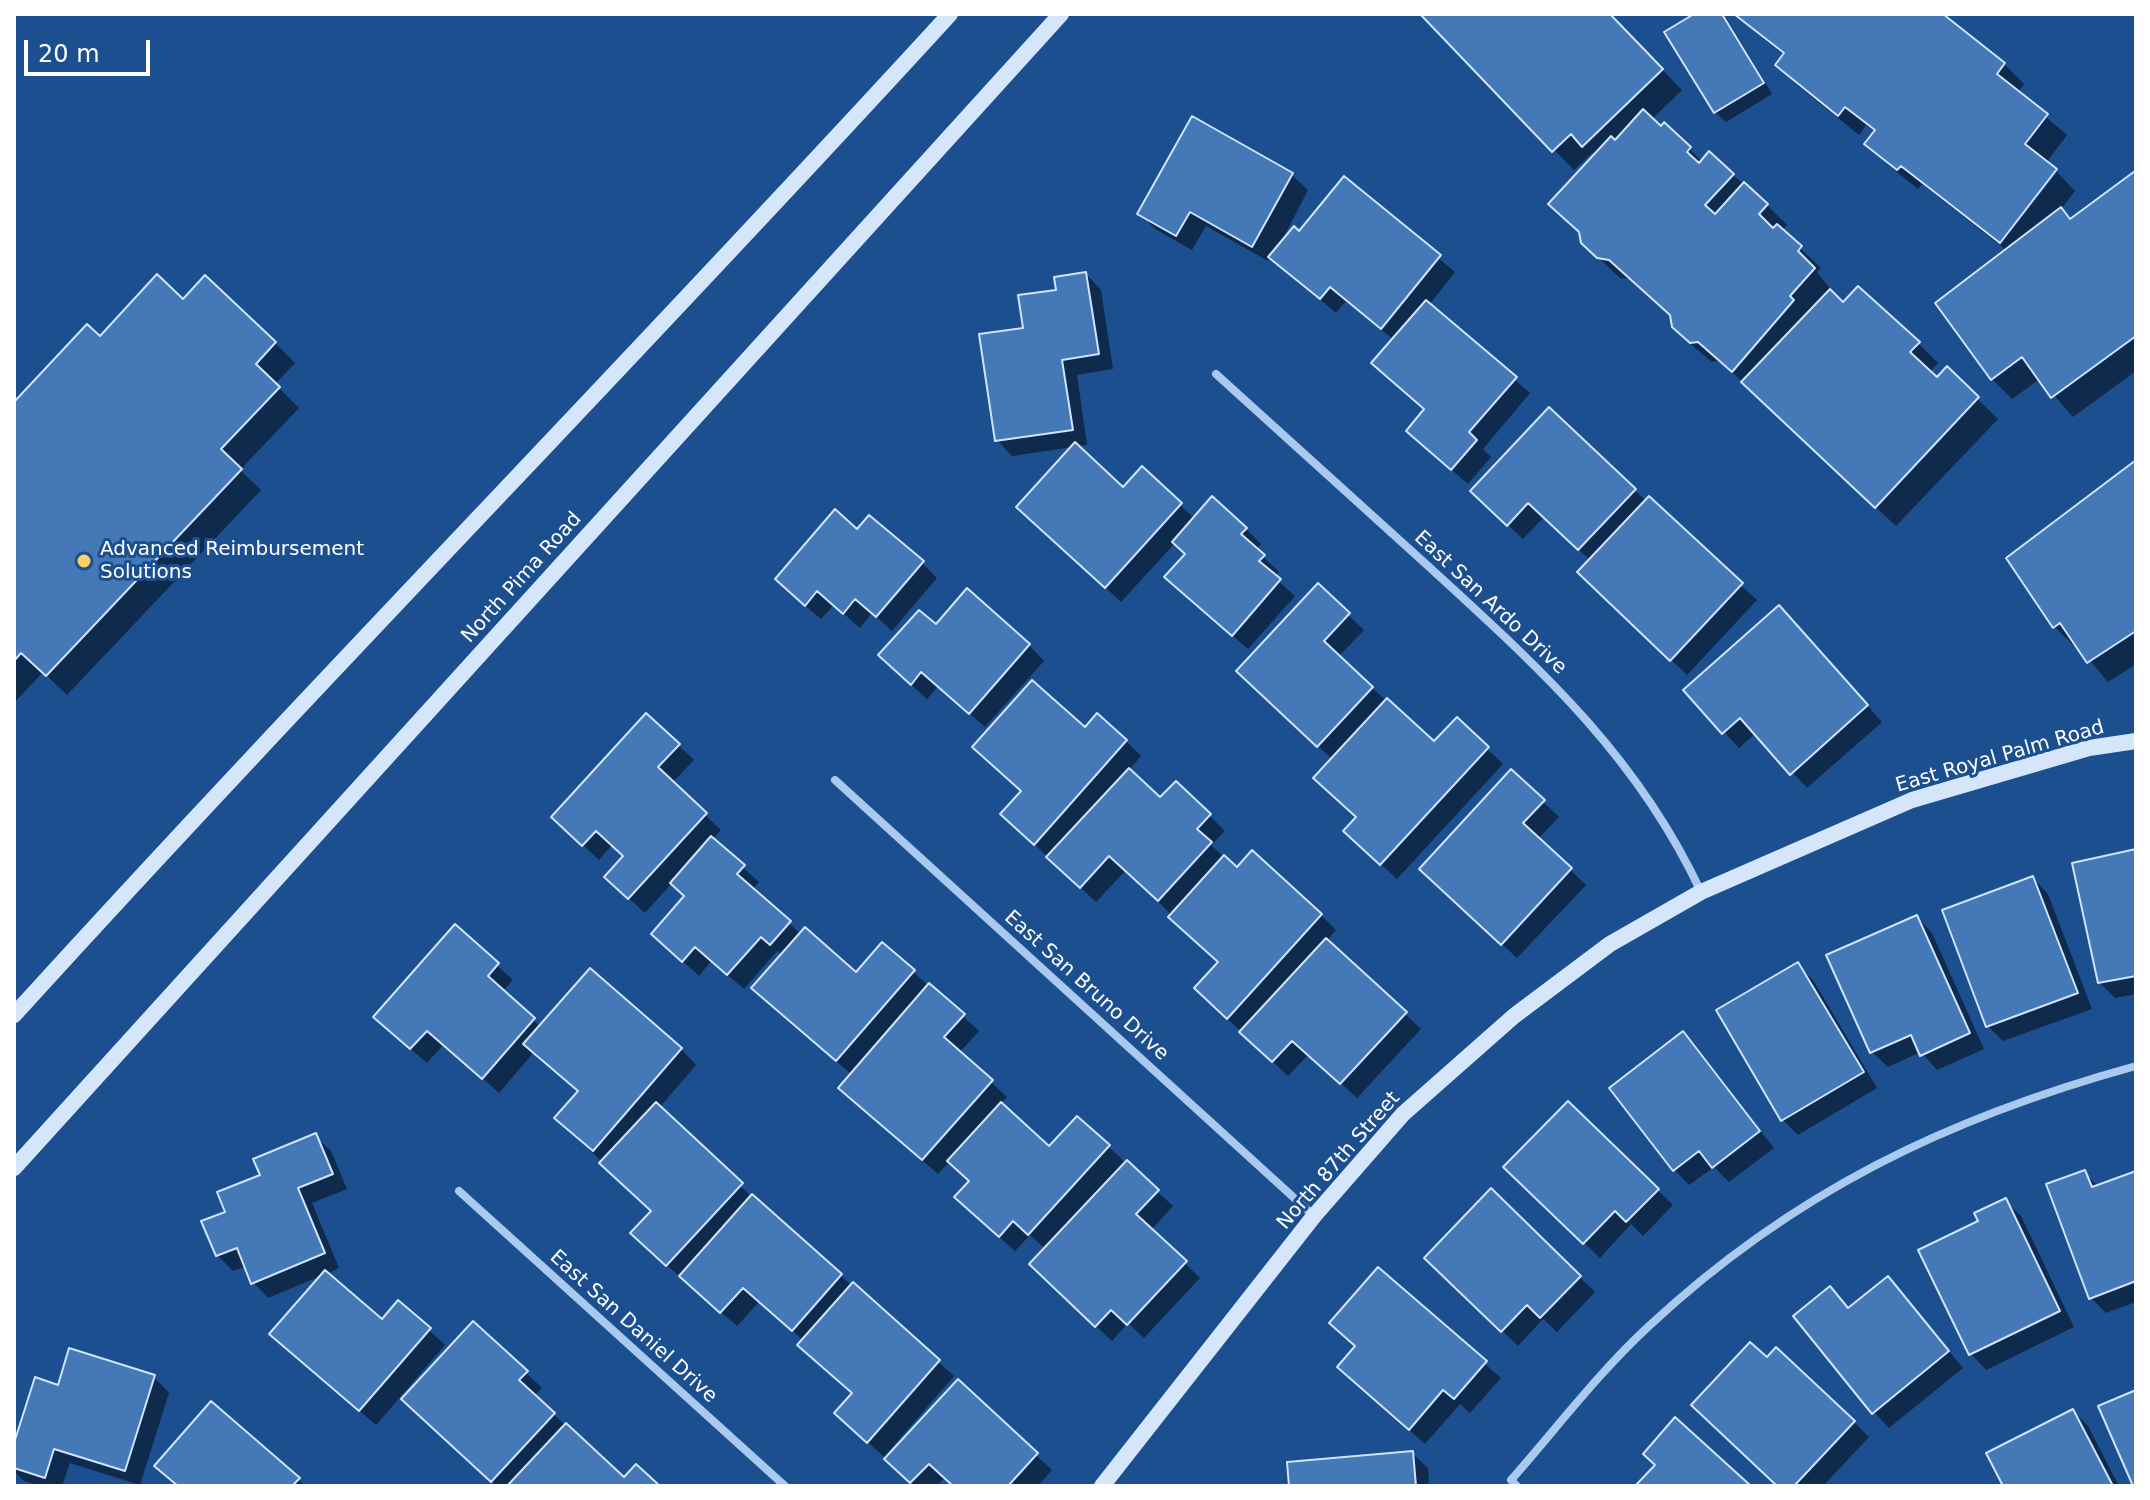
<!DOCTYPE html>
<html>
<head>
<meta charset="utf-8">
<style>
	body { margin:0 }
	#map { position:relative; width:2150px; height:1500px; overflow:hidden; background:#1b4f8f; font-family:"DejaVu Sans",sans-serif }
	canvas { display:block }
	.frame { position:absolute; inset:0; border:16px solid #fff; pointer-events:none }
	.scale { position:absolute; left:24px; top:40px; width:126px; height:36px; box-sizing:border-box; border:4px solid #fff; border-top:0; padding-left:10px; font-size:24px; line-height:28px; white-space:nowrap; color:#fff; -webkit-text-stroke:6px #1b4f8f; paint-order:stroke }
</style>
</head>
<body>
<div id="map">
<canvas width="2150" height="1500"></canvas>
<div class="frame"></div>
<div class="scale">20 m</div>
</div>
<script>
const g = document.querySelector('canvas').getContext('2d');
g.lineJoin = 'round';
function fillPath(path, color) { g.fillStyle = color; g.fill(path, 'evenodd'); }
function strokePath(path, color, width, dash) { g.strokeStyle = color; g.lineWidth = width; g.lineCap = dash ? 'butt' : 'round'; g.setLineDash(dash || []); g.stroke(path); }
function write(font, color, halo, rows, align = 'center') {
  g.font = font + ' "DejaVu Sans",sans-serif'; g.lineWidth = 6; g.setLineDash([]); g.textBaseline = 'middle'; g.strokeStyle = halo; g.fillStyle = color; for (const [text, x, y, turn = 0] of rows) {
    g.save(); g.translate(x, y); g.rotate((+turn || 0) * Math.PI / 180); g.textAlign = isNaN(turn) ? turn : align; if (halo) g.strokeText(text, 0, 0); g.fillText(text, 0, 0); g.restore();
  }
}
fillPath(new Path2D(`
	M 1422,14 L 1608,14 L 1682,90 L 1651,120 L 1661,128 L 1664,125 L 1703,162 L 1733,175 L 1767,205 L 1787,225 L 1782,231 L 1821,268 L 1817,272 L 1843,305 L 1918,343 L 1938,363 L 1929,373 L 1937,380 L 1947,369 L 1998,419 L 1896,526 L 1720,361 L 1712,362 L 1694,347 L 1674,326 L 1672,316 L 1631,279 L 1620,278 L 1582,242 L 1595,156 L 1592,153 L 1574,170 Z
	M 1698,14 L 1724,14 L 1772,94 L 1726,122 L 1715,112 Z
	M 1734,14 L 1940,14 L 2004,64 L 2024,84 L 2018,93 L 2067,135 L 2046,163 L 2053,170 L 1997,243 L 1922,184 L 1918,189 L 1887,164 L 1867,144 L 1876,132 L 1866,125 L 1859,135 L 1797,85 L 1777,65 L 1785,56 Z
	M 1193,119 L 1292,175 L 1308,190 L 1277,250 L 1300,234 L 1344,179 L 1455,272 L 1429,305 L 1530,393 L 1483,449 L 1491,457 L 1468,484 L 1424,446 L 1426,410 L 1394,340 L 1346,301 L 1336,313 L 1270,257 L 1268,261 L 1206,226 L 1192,250 L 1155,229 L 1140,213 Z
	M 2057,172 L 2075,191 L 2061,209 L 2072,220 L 2136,175 L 2136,371 L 2073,417 L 2040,379 L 2012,399 L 1992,379 L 2007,251 L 2000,245 Z
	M 1086,274 L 1101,290 L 1113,369 L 1077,375 L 1087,445 L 1076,446 L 1124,490 L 1142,469 L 1195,519 L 1246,529 L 1261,544 L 1256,550 L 1279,572 L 1274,577 L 1295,596 L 1248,649 L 1182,592 L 1187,555 L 1175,543 L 1121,602 L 1034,522 L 1073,447 L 1012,456 L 997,440 L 1025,329 L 1058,292 Z
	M 184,301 L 275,343 L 295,363 L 275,384 L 299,408 L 240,470 L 261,490 L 67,695 L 43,672 L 14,703 L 14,405 L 100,339 Z
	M 2136,462 L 2136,664 L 2108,682 L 2077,645 L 2075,647 L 2055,627 Z
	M 1634,490 L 1757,600 L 1687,675 L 1595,587 L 1591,561 L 1544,517 L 1523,539 L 1488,507 Z
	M 857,531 L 922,563 L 937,578 L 892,631 L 872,613 L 860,628 L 834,605 L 821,619 L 793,595 Z
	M 1318,586 L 1364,630 L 1338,657 L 1434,744 L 1487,749 L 1503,764 L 1397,879 L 1361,846 L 1358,818 L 1333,760 L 1254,686 Z
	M 1794,623 L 1882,722 L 1807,788 L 1756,733 L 1739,748 L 1686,690 Z
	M 936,626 L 1029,645 L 1044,661 L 985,727 L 938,686 L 927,699 L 896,671 Z
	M 1085,730 L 1126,741 L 1141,756 L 1129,770 L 1160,800 L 1176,783 L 1225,831 L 1211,845 L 1226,859 L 1237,870 L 1321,915 L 1336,930 L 1327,941 L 1421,1029 L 1357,1098 L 1309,1054 L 1288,1076 L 1212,1004 L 1220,963 L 1126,870 L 1096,902 L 1018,829 Z
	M 678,745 L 694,760 L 672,783 L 721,830 L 712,840 L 759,882 L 752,890 L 801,934 L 856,974 L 882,944 L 979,1031 L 959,1053 L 1007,1097 L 1000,1104 L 1049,1149 L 1078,1119 L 1173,1206 L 1151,1230 L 1200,1278 L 1144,1338 L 1128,1323 L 1112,1341 L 1047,1280 L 1045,1249 L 1030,1235 L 1015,1251 L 972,1213 L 971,1182 L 950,1161 L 938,1174 L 856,1103 L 852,1075 L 769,1003 L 783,955 L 777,951 L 744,989 L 711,961 L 699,976 L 669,949 L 686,896 L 672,883 L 645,913 L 622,892 L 625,857 L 612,845 L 599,860 L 569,832 Z
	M 1543,802 L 1559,817 L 1538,839 L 1586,885 L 1517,958 L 1437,884 Z
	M 2136,851 L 2136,994 L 2115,998 L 2099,982 Z
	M 2033,878 L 2048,894 L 2092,1009 L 2003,1041 L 1988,1026 Z
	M 1917,917 L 1932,933 L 1984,1049 L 1937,1070 L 1921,1052 L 1888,1067 L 1872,1052 Z
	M 455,927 L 513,980 L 502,992 L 541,1027 L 681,1049 L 696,1065 L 659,1108 L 756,1201 L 954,1376 L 884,1457 L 852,1428 L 854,1394 L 803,1340 L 759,1302 L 737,1326 L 648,1249 L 654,1212 L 572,1133 L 579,1092 L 534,1052 L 499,1093 L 444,1044 L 427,1063 L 391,1032 Z
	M 1797,965 L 1813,980 L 1877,1088 L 1798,1135 L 1783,1120 Z
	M 1683,1034 L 1774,1148 L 1729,1182 L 1714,1167 L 1689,1185 L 1674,1169 Z
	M 1568,1103 L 1673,1205 L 1643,1236 L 1631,1224 L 1600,1258 L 1506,1167 Z
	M 315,1136 L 331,1151 L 347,1189 L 312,1203 L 339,1268 L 326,1274 L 382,1322 L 399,1303 L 445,1345 L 376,1425 L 288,1349 L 323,1275 L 268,1298 L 253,1282 L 246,1266 L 233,1271 L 217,1255 L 227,1213 L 263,1176 Z
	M 2084,1173 L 2099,1187 L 2136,1173 L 2136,1302 L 2106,1313 L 2091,1298 Z
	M 1491,1191 L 1595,1292 L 1557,1332 L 1543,1319 L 1518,1346 L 1427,1258 Z
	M 2005,1201 L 2021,1216 L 2074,1327 L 1986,1370 L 1971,1354 L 1921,1251 L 1981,1222 Z
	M 1378,1270 L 1501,1378 L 1470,1413 L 1460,1404 L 1425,1444 L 1355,1382 L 1356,1347 Z
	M 1888,1279 L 1963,1368 L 1889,1428 L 1874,1412 L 1830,1288 L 1850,1309 Z
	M 474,1324 L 542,1388 L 534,1396 L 624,1480 L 657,1486 L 497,1486 L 419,1414 Z
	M 1767,1360 L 1854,1422 L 1869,1437 L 1823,1486 L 1779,1486 Z
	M 154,1377 L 169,1393 L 140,1485 L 70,1463 L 62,1486 L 40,1486 L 24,1481 L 14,1471 L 14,1449 L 60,1388 Z
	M 958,1382 L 1052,1470 L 1038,1486 L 955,1486 L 945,1477 L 937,1486 L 915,1486 L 887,1459 Z
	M 2073,1411 L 2088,1426 L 2119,1486 L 2005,1486 Z
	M 1412,1453 L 1428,1468 L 1429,1486 L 1291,1486 Z
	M 298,1479 L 305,1486 L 178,1486 Z`), '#0007');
const building = new Path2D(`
	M 1420,14 L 1610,14 L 1663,69 L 1582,147 L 1571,134 L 1552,152 Z
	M 1694,14 L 1722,14 L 1764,83 L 1714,113 L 1664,32 Z
	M 1734,14 L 1943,14 L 2005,63 L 1997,74 L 2048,114 L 2025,144 L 2057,169 L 2000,243 L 1901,166 L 1897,170 L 1864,144 L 1875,130 L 1845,107 L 1838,116 L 1775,65 L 1784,53 Z
	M 1643,109 L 1661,126 L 1664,122 L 1691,147 L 1687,152 L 1699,163 L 1709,151 L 1734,174 L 1705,205 L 1715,214 L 1744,182 L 1768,204 L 1759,214 L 1773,228 L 1777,224 L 1802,246 L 1798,251 L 1815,268 L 1790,296 L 1794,300 L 1732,372 L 1698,342 L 1690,343 L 1672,327 L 1670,315 L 1609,260 L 1597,258 L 1581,243 L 1579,232 L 1548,204 L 1611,136 L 1615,140 Z
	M 1192,116 L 1293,173 L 1252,247 L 1190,212 L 1176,236 L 1137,214 Z
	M 2135,171 L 2136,336 L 2051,398 L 2022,357 L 1991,380 L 1935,303 L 2061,207 L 2070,219 Z
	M 1344,176 L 1441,255 L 1381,329 L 1330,287 L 1320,299 L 1268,257 L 1294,226 L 1299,231 Z
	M 1086,272 L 1099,354 L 1062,360 L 1073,430 L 995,441 L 979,334 L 1023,328 L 1018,295 L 1056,290 L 1054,277 Z
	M 157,274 L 183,299 L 205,275 L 276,342 L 256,364 L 280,387 L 221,449 L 242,469 L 46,676 L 21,653 L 14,661 L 14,402 L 87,324 L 100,336 Z
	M 1858,286 L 1920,342 L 1910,352 L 1937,377 L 1947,366 L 1979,397 L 1875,508 L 1741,382 L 1830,289 L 1843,302 Z
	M 1426,300 L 1517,377 L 1469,432 L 1477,440 L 1451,470 L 1406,431 L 1424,409 L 1371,363 Z
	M 1549,407 L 1636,489 L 1578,550 L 1528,503 L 1507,526 L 1470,491 Z
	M 1075,442 L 1123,487 L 1142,466 L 1182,503 L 1105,588 L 1016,507 Z
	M 2136,460 L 2136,631 L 2087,663 L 2060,623 L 2053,628 L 2006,558 Z
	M 1212,496 L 1247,528 L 1241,534 L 1265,555 L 1259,561 L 1281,579 L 1232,636 L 1164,577 L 1185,554 L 1172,542 Z
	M 1649,496 L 1743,583 L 1670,661 L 1577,572 Z
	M 835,509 L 857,529 L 869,515 L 924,561 L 876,617 L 855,599 L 843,614 L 817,591 L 805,606 L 775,579 Z
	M 1318,583 L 1350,613 L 1324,641 L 1373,687 L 1317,747 L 1236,671 Z
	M 967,588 L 1030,644 L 969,714 L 921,672 L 911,685 L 878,655 L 919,610 L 936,624 Z
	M 1779,605 L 1868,705 L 1790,775 L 1740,718 L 1722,734 L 1683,690 Z
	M 1032,680 L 1085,727 L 1097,713 L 1127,740 L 1034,845 L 1000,814 L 1021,791 L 972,747 Z
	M 1387,698 L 1434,741 L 1457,717 L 1489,747 L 1380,865 L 1343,831 L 1356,817 L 1313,778 Z
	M 646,713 L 680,744 L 658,767 L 707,813 L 628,899 L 604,877 L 623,856 L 596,831 L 582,846 L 551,817 Z
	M 1129,768 L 1160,797 L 1176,781 L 1211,814 L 1197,829 L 1212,842 L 1158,901 L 1109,856 L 1080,888 L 1046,857 Z
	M 1511,769 L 1545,800 L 1523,823 L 1572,868 L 1501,945 L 1419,869 Z
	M 711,836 L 745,865 L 737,874 L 791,921 L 770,945 L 761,937 L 727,975 L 695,947 L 682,962 L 651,934 L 684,896 L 670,883 Z
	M 2136,849 L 2136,976 L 2098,983 L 2072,863 Z
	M 1252,850 L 1322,914 L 1227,1019 L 1194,988 L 1218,962 L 1168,917 L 1224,855 L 1237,867 Z
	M 2033,876 L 2078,993 L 1986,1027 L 1942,910 Z
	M 1917,915 L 1970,1033 L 1920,1056 L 1911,1035 L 1870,1053 L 1826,955 Z
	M 455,924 L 499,963 L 488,976 L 535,1018 L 482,1079 L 427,1031 L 410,1049 L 373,1017 Z
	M 805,927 L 856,972 L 882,942 L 915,970 L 836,1061 L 751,988 Z
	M 1326,938 L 1407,1012 L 1340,1084 L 1292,1041 L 1272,1062 L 1239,1032 Z
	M 1798,962 L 1864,1072 L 1781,1121 L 1716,1010 Z
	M 590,968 L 682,1048 L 593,1151 L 554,1118 L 578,1091 L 523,1044 Z
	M 929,983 L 965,1014 L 944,1037 L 993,1080 L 922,1160 L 838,1088 Z
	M 1683,1031 L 1760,1131 L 1712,1168 L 1699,1151 L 1673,1171 L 1609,1088 Z
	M 1568,1101 L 1659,1189 L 1626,1222 L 1615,1211 L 1583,1244 L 1503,1167 Z
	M 656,1102 L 743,1183 L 666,1266 L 630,1233 L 651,1211 L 599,1163 Z
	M 1001,1102 L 1049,1146 L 1077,1116 L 1110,1145 L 1028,1235 L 1013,1221 L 999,1237 L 954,1197 L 969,1181 L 947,1161 Z
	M 316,1133 L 333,1174 L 298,1188 L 325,1253 L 251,1284 L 237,1248 L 216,1256 L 201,1221 L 225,1212 L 217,1192 L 260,1175 L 253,1159 Z
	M 1127,1160 L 1159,1190 L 1136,1214 L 1187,1261 L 1127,1325 L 1111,1310 L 1095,1327 L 1029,1264 Z
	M 2085,1170 L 2092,1187 L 2136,1171 L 2136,1281 L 2089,1299 L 2046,1184 Z
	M 1491,1188 L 1581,1276 L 1540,1318 L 1527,1305 L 1501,1332 L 1424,1258 Z
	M 752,1194 L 842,1274 L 792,1331 L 743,1288 L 720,1313 L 679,1276 Z
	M 2006,1198 L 2060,1311 L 1969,1355 L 1918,1250 L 1978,1221 L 1974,1213 Z
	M 1378,1267 L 1487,1361 L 1454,1399 L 1443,1390 L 1409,1430 L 1337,1367 L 1355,1346 L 1329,1323 Z
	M 325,1270 L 382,1319 L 398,1300 L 431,1328 L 359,1411 L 269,1334 Z
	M 1888,1276 L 1949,1351 L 1872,1414 L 1793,1316 L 1830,1286 L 1848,1308 Z
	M 853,1282 L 940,1360 L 867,1443 L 834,1413 L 852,1393 L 797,1345 Z
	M 473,1321 L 528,1371 L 519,1380 L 555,1413 L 491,1482 L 401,1399 Z
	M 1750,1342 L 1767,1357 L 1776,1347 L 1855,1421 L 1794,1486 L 1777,1486 L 1691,1405 Z
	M 69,1348 L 155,1375 L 125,1471 L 54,1449 L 45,1478 L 14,1468 L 14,1443 L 35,1377 L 58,1385 Z
	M 958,1379 L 1038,1453 L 1008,1486 L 953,1486 L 929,1464 L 910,1483 L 884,1459 Z
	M 2136,1390 L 2136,1486 L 2133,1486 L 2098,1406 Z
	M 211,1401 L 300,1478 L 292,1486 L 178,1486 L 154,1466 Z
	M 2073,1409 L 2113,1486 L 2003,1486 L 1986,1453 Z
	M 1675,1417 L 1751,1486 L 1635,1486 L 1655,1465 L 1643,1454 Z
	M 566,1423 L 624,1477 L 636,1464 L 660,1486 L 507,1486 Z
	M 1413,1451 L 1416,1486 L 1289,1486 L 1287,1462 Z`);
fillPath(building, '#4478b7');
strokePath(building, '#cfe3fa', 2);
strokePath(new Path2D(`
	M 1216,374 C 1286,437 1356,501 1427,565 C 1537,666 1636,753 1701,892
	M 835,780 L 1314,1216
	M 459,1191 L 785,1486
	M 1517,1486 L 1511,1480 C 1556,1429 1599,1372 1649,1326 C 1793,1192 1947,1118 2136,1066`), '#a9c9ee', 8);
strokePath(new Path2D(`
	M 14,1015 C 321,677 642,351 950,14
	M 14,1168 L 1061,14
	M 1102,1486 L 1314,1216 L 1403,1114 L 1514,1016 L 1610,944 L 1701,892 L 1912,800 L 2089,748 L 2136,741`), '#d6e6fa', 16);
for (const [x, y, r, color] of [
	[84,561,8,"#ffd166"]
]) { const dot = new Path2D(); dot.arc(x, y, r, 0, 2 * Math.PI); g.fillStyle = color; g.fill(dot); strokePath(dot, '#1b4f8f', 3); }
write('20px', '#fff', '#1b4f8f', [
	["Advanced Reimbursement",100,550],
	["Solutions",100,573]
], 'left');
write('20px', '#fff', '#1b4f8f', [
	["North Pima Road",522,578,-48],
	["East San Ardo Drive",1490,603,43],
	["East Royal Palm Road",2000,757,-16],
	["East San Bruno Drive",1086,986,42],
	["North 87th Street",1339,1161,-49],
	["East San Daniel Drive",633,1327,42]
]);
</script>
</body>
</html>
